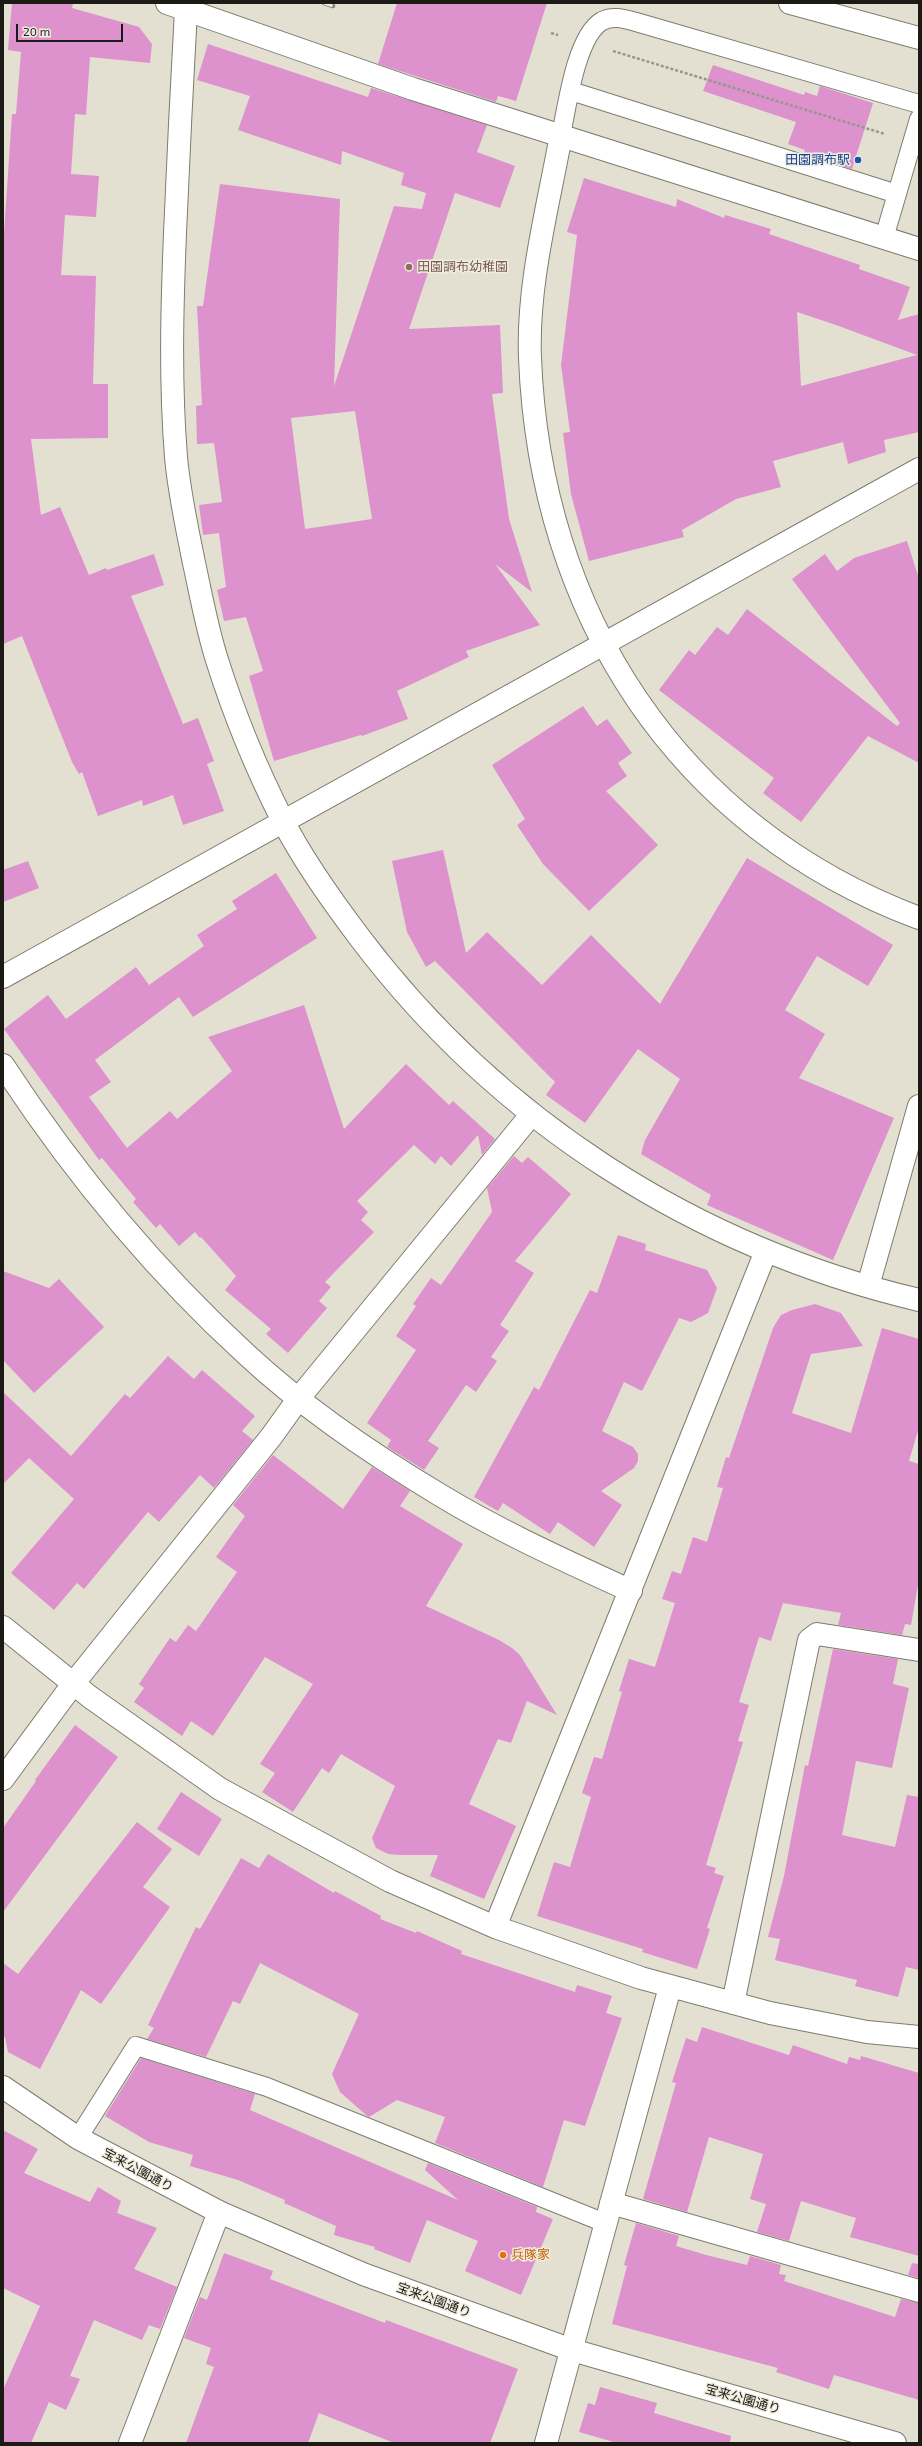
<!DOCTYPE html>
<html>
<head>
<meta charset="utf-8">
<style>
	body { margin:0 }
	#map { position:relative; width:922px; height:2446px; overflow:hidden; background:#e3e0d1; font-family:"Exo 2",sans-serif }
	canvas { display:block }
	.frame { position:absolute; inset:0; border:4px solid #1b1a15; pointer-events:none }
	.scale { position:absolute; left:16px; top:24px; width:107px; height:18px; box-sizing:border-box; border:2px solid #1b1a15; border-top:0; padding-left:5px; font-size:12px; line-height:14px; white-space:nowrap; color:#1b1a15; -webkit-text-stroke:3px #f0edde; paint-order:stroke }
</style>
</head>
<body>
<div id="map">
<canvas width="922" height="2446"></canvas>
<div class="frame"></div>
<div class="scale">20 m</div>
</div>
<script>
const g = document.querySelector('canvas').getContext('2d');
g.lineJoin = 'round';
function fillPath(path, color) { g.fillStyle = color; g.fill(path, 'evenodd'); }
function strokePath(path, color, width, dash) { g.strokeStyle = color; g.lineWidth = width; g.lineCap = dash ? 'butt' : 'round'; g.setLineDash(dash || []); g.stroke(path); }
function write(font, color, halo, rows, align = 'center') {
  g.font = font + ' "Exo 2","Noto Sans JP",sans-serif'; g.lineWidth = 3; g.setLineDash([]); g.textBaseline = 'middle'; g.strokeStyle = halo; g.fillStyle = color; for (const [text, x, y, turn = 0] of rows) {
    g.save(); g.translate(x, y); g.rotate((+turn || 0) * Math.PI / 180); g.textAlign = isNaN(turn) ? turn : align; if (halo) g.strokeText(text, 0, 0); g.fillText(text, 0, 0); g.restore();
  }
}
fillPath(new Path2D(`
	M 12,3 L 73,3 L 72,8 L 139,27 L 152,44 L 150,63 L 90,57 L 86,115 L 75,114 L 71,174 L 99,176 L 96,217 L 65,215 L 61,275 L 96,276 L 93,384 L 108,384 L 108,438 L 31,439 L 41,515 L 60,507 L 89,575 L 106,568 L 107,570 L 154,554 L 164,585 L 131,596 L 183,724 L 198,718 L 214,761 L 207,764 L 224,811 L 183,825 L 173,795 L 143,806 L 142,800 L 98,816 L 82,772 L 79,774 L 72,762 L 22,636 L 3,644 L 3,248 L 12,114 L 16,114 L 21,52 L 8,50 Z
	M 397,3 L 547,3 L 516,101 L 498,96 L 496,102 L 378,64 Z
	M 208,44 L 368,97 L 371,88 L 487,125 L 477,152 L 515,166 L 500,208 L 455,193 L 409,329 L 500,325 L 503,393 L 492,394 L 509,519 L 532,592 L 495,564 L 540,625 L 466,651 L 469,657 L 397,691 L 408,719 L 362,736 L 361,735 L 274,761 L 249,676 L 263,671 L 246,617 L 224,621 L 217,590 L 226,587 L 219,533 L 203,535 L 199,505 L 222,502 L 214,443 L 197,444 L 196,406 L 202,405 L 197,306 L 203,306 L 220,184 L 340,199 L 334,386 L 394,206 L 422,209 L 426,193 L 401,185 L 404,173 L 342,151 L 341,165 L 238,130 L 250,96 L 197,80 ZM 355,411 L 372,519 L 305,529 L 291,418 Z
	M 713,65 L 804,95 L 805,92 L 817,96 L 820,86 L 873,103 L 852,169 L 804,153 L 805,150 L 788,144 L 796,122 L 703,91 Z
	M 584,178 L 676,207 L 677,199 L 724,218 L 725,215 L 771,229 L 769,234 L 860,265 L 859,269 L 910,287 L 898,320 L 919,314 L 919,432 L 884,440 L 886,452 L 848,464 L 843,442 L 773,461 L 781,487 L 736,499 L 682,530 L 684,537 L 589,561 L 571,494 L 563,433 L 570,432 L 561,365 L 577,235 L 567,232 ZM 797,312 L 836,325 L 917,355 L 801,386 Z
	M 907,541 L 919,579 L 919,763 L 868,736 L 801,822 L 763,793 L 774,778 L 659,690 L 689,650 L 695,655 L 717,627 L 728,635 L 747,609 L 897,726 L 900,723 L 792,579 L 825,554 L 837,571 L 854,558 Z
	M 583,706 L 597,726 L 607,719 L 632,753 L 618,763 L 627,776 L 606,791 L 658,845 L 589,911 L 543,864 L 517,825 L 525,819 L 492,765 Z
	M 443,850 L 466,953 L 487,932 L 542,985 L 591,935 L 660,1004 L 747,858 L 893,945 L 868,986 L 817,956 L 785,1010 L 825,1034 L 799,1078 L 894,1118 L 833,1260 L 707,1205 L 711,1195 L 641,1154 L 645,1140 L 680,1079 L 638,1049 L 585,1123 L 546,1095 L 555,1082 L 435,961 L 426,967 L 407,932 L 392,861 Z
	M 28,861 L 39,888 L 3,902 L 3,870 Z
	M 276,873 L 317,938 L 193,1017 L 179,997 L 95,1060 L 111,1082 L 89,1097 L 127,1148 L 170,1111 L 177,1119 L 232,1071 L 208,1037 L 304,1005 L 344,1129 L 406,1064 L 449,1105 L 453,1101 L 495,1139 L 482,1155 L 478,1135 L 451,1166 L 441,1156 L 435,1164 L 414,1145 L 357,1201 L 368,1212 L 361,1220 L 374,1232 L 325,1282 L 331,1287 L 319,1301 L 327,1308 L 288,1353 L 266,1334 L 271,1329 L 225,1290 L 236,1276 L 201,1237 L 200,1238 L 195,1232 L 179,1246 L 160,1224 L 156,1228 L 133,1202 L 136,1199 L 102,1158 L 99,1160 L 4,1029 L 48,995 L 66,1019 L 136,967 L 149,985 L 204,946 L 197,935 L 237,909 L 232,901 Z
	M 514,1156 L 522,1163 L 528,1157 L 571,1194 L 515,1261 L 534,1273 L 500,1325 L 509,1331 L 491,1357 L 497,1361 L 476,1392 L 466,1385 L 428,1441 L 439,1448 L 424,1470 L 387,1447 L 391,1440 L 367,1423 L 416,1350 L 396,1336 L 416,1306 L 413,1304 L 431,1278 L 441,1285 L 492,1212 L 487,1188 Z
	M 618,1235 L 646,1244 L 645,1250 L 707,1270 L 717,1288 L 708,1313 L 691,1322 L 679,1318 L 642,1391 L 624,1382 L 602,1431 L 633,1447 L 638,1454 L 638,1461 L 634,1468 L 601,1491 L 622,1505 L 594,1547 L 558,1522 L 550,1534 L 503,1503 L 498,1511 L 474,1497 L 534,1387 L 539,1390 L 590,1290 L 597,1293 Z
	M 3,1271 L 49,1288 L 59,1279 L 104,1327 L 34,1393 L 3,1360 Z
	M 815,1304 L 841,1313 L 863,1346 L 811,1354 L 792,1413 L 851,1433 L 882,1328 L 919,1339 L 919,1427 L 909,1461 L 919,1464 L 919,1579 L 911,1625 L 905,1624 L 902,1635 L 838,1625 L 841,1613 L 783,1603 L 771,1641 L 759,1637 L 739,1702 L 749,1705 L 738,1741 L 743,1742 L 706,1865 L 716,1868 L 714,1873 L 724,1876 L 707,1928 L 710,1929 L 697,1969 L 642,1952 L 643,1949 L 537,1916 L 554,1862 L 570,1867 L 591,1797 L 582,1793 L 594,1757 L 602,1759 L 622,1692 L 619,1691 L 629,1659 L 655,1667 L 675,1603 L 662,1599 L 672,1571 L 681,1574 L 693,1537 L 707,1542 L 723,1488 L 717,1487 L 726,1457 L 729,1458 L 773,1328 L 781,1315 L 792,1310 Z
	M 168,1356 L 194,1379 L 202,1370 L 255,1416 L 242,1431 L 253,1440 L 214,1488 L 200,1475 L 159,1522 L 148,1512 L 84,1589 L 77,1583 L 54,1610 L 11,1573 L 74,1499 L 29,1458 L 3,1484 L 3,1392 L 71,1456 L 125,1394 L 130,1398 Z
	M 273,1455 L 343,1509 L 372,1467 L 410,1491 L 400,1506 L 463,1544 L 426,1606 L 499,1640 L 512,1648 L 520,1655 L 557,1715 L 527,1701 L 511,1743 L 498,1739 L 469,1804 L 516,1826 L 484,1899 L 430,1876 L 438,1855 L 400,1855 L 388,1854 L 376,1848 L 372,1838 L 395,1786 L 341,1754 L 329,1773 L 322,1768 L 293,1812 L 262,1792 L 275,1773 L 260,1764 L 313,1684 L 265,1657 L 213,1736 L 191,1721 L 182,1736 L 134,1702 L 144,1688 L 139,1684 L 170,1638 L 176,1642 L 188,1625 L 196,1631 L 237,1572 L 216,1557 L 245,1516 L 233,1505 Z
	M 833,1649 L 898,1659 L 893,1684 L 909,1688 L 892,1768 L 856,1761 L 842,1835 L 895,1847 L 907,1795 L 919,1797 L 919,1970 L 906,1967 L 898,1997 L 855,1986 L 857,1980 L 775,1960 L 780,1939 L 768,1937 L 784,1876 L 805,1765 L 808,1766 Z
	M 75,1725 L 118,1757 L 3,1912 L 3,1828 L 36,1781 L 35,1780 Z
	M 181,1792 L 222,1819 L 199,1856 L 157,1829 Z
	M 137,1822 L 172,1849 L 143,1887 L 170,1907 L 101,2004 L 81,1990 L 40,2069 L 8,2052 L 5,2037 L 3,2036 L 3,1963 L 18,1974 Z
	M 268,1854 L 334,1893 L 335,1891 L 381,1916 L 380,1919 L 416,1933 L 417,1931 L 462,1951 L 461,1954 L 575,1992 L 577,1985 L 612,1996 L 606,2013 L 622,2018 L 585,2126 L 564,2120 L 543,2187 L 435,2143 L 445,2117 L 397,2100 L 369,2117 L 366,2115 L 340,2092 L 332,2074 L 359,2014 L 260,1963 L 240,2004 L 233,2001 L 206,2057 L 147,2039 L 154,2028 L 148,2025 L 196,1927 L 200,1929 L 241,1858 L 259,1868 Z
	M 702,2027 L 789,2055 L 793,2045 L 847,2064 L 849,2057 L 860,2060 L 861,2056 L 919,2073 L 919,2256 L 850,2237 L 856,2218 L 801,2201 L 789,2241 L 757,2232 L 766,2204 L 750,2199 L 763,2154 L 709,2137 L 687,2212 L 643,2199 L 676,2083 L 672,2082 L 686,2038 L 697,2042 Z
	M 141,2058 L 255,2094 L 250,2110 L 458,2200 L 425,2170 L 428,2163 L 537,2207 L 536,2212 L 553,2219 L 521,2295 L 465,2271 L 478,2241 L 427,2220 L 410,2263 L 374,2249 L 375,2247 L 334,2235 L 336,2226 L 284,2203 L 285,2200 L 238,2180 L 190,2166 L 193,2155 L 149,2142 L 105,2116 Z
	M 3,2130 L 38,2149 L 24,2173 L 90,2202 L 98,2187 L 121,2201 L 117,2213 L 157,2228 L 134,2269 L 177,2287 L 160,2329 L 149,2325 L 142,2340 L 94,2320 L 70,2376 L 80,2379 L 66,2410 L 49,2402 L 31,2443 L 3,2443 L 3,2390 L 40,2306 L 3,2288 Z
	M 636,2223 L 679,2236 L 676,2246 L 706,2255 L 747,2265 L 750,2256 L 781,2265 L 779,2274 L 786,2275 L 784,2281 L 895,2317 L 901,2299 L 919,2303 L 919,2400 L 834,2375 L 829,2389 L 776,2372 L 778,2368 L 612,2324 L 627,2266 L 624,2265 Z
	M 224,2253 L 273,2271 L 270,2279 L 385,2323 L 386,2320 L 518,2369 L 490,2443 L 394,2443 L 319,2413 L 308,2443 L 186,2443 L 214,2367 L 206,2364 L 211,2348 L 184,2338 L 200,2297 L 207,2300 Z
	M 912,2263 L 919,2264 L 919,2278 L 908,2275 Z
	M 600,2387 L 657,2403 L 654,2413 L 731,2436 L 730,2443 L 617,2443 L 579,2432 L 588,2403 L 595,2405 Z`), '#dd91cd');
const service = new Path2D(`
	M 571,91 L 897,194
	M 561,135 C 567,107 576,36 602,21 C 613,15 625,19 636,22 L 919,104
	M 884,238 L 919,119
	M 78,2138 L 136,2046 L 267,2087 L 605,2223`);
const minor = new Path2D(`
	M 167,3 L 413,89 L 919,249
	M 790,3 L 919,38
	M 186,10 C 182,84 178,159 175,233 C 172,308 170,382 176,457 C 179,492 187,528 194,563 C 201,595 207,629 217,660 C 234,714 257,770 283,821 C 304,862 332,901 360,938 C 499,1122 696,1247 919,1300
	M 561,135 C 548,208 527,284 530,358 C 540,613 676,827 919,918
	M 3,1065 C 73,1172 153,1269 247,1355 C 303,1407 375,1456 440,1495 C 501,1532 566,1561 631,1591
	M 868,1286 L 919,1106
	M 3,1627 L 90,1697 L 220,1789 L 390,1881 L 495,1927 L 641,1978 L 770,2013 L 867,2032 L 919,2037
	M 3,1779 L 73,1684 L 271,1437 L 299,1398 L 531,1115
	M 495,1927 L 766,1251
	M 733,2003 L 809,1640 L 817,1634 L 919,1650
	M 611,2203 L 919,2291
	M 130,2443 L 219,2212
	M 546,2443 L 670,1987`);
const tertiary = new Path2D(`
	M 3,977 L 919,469
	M 3,2087 L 78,2138 L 219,2212 L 363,2274 L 572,2350 L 895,2443`);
strokePath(service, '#7e7c6f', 20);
strokePath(minor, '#7e7c6f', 24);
strokePath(tertiary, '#7e7c6f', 24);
strokePath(new Path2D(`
	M 551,33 L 558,35
	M 613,51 L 885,134`), '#99978c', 2.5, [3, 2]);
strokePath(service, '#fff', 18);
strokePath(minor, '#fff', 22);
strokePath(tertiary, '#fff', 22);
const rail = new Path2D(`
	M 324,3 L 333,6`);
strokePath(rail, '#858378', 4.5);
strokePath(rail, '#f0edde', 3, [9]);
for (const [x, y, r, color] of [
	[858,160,4,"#1a4fb4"],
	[409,267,4,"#8d6e63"],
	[503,2255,4,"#e8710a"]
]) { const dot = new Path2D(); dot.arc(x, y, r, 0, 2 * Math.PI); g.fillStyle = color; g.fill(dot); strokePath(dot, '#f0edde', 1.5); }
write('13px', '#164399', '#f0edde', [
	["田園調布駅",850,160]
], 'right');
write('13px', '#785e54', '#f0edde', [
	["田園調布幼稚園",417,267]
], 'left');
write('13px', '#1b1a15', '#f0edde', [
	["宝来公園通り",138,2170,28],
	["宝来公園通り",434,2300,20],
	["宝来公園通り",743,2399,16]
]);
write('13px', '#c56008', '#f0edde', [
	["兵隊家",511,2255]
], 'left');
</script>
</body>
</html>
